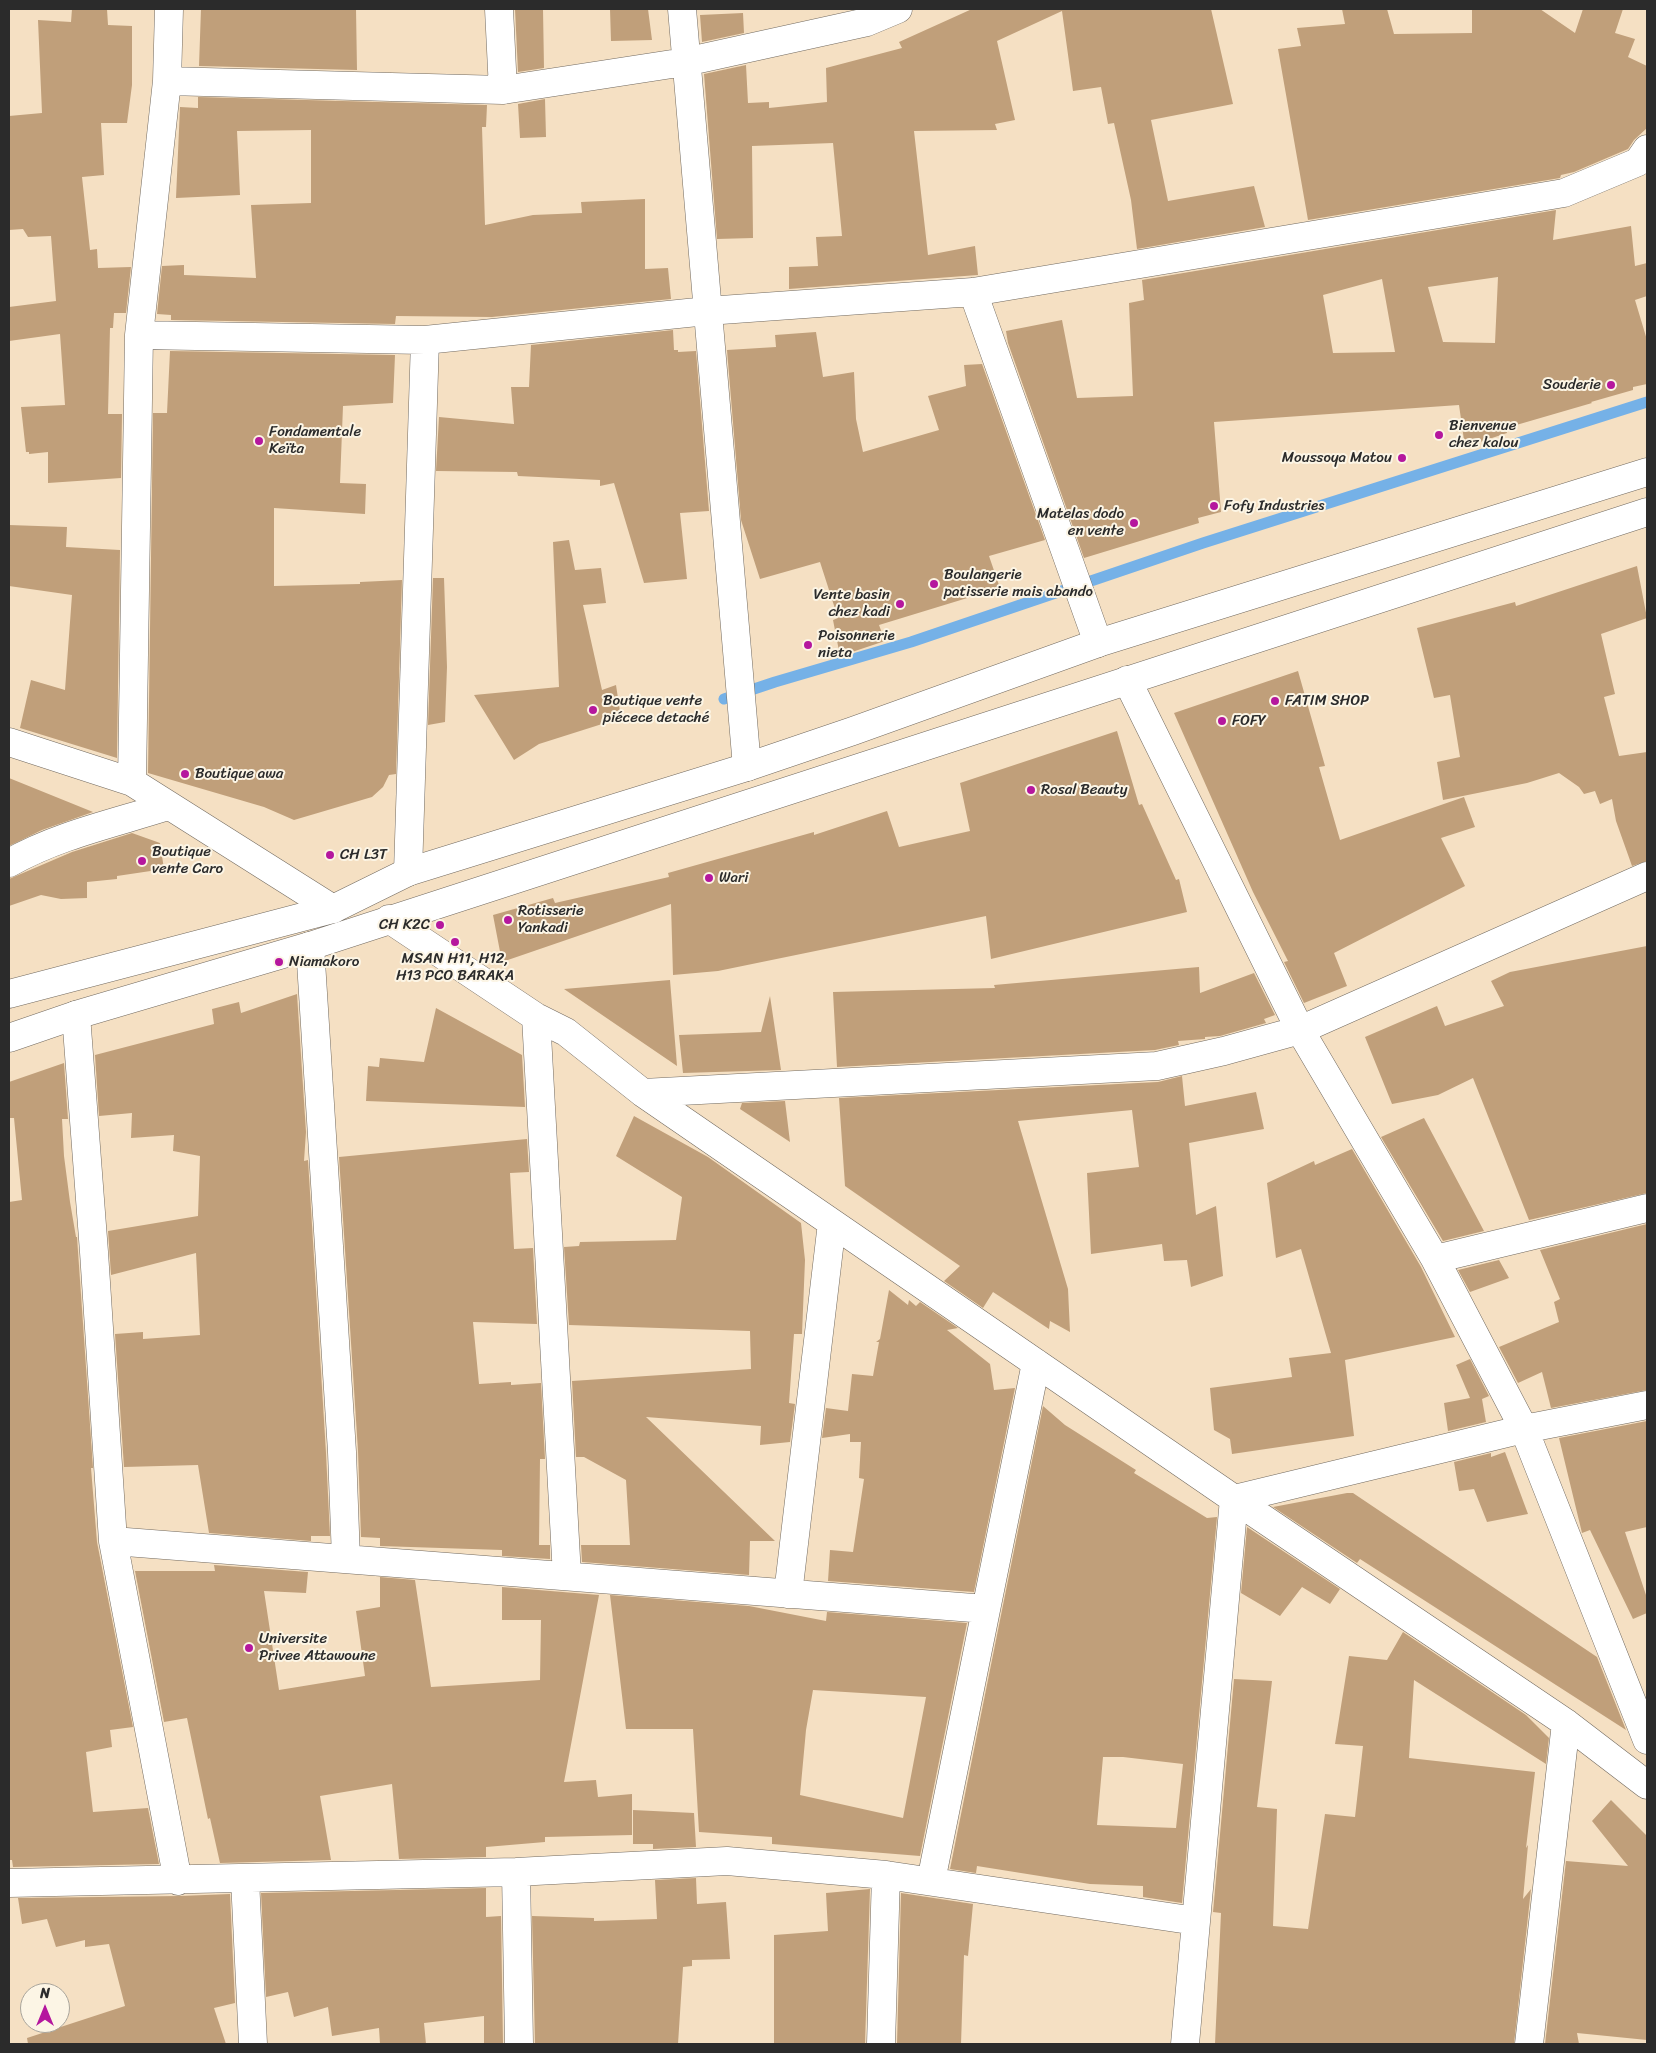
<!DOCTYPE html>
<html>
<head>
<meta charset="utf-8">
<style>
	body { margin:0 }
	#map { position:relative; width:1656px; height:2053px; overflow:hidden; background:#f5e0c3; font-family:Sriracha,sans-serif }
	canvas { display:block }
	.frame { position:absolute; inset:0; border:10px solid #2b2b2b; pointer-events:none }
	.north { position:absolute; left:20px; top:1983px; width:50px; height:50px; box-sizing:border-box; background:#fcf5e5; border:1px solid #a8a49b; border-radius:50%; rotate:0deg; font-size:14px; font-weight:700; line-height:20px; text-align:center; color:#2b2b2b }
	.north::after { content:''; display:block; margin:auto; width:18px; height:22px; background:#b5179e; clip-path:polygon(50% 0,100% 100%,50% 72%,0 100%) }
</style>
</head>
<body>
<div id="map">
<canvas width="1656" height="2053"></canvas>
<div class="frame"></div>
<div class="north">N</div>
</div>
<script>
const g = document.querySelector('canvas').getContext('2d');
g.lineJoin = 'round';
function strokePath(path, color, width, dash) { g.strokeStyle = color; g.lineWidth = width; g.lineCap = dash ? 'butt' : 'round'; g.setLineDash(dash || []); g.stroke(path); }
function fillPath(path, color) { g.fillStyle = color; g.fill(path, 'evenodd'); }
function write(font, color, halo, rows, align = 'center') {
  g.font = font + ' Sriracha,sans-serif'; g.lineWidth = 4; g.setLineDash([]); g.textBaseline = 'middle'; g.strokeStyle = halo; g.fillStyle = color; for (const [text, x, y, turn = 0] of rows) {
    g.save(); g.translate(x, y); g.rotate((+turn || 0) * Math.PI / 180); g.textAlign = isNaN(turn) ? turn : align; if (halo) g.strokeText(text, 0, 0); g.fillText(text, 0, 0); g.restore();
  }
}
strokePath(new Path2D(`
	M 724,699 L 775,682 L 911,642 L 1203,543 L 1647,402`), '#75b1e7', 11);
fillPath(new Path2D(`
	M 72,9 L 107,9 L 108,25 L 132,26 L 132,85 L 127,123 L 101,123 L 104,175 L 82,177 L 90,250 L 97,249 L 98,268 L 131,267 L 126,313 L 114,313 L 113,328 L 110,328 L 108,414 L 122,414 L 121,478 L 48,483 L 48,452 L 29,454 L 29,452 L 26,452 L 21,407 L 65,405 L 60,334 L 9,341 L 9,307 L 56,301 L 51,236 L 28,237 L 23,229 L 9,230 L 9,116 L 42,113 L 38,20 L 71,22 Z
	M 201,9 L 356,9 L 357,70 L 199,66 Z
	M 515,9 L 543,9 L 544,68 L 518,72 Z
	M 610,9 L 648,9 L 652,40 L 611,41 Z
	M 972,9 L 1211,9 L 1233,104 L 1151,120 L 1168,201 L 1254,186 L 1265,227 L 1137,249 L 1131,200 L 1114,123 L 1108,124 L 1101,87 L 1073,91 L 1062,11 L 997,41 L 1015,120 L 995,124 L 997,130 L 914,131 L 928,255 L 975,246 L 978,275 L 789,289 L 789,267 L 818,266 L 816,237 L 842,236 L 833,143 L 752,146 L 753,238 L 717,239 L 704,74 L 746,65 L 748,103 L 769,102 L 769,108 L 827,102 L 826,68 L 902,48 L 899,42 Z
	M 1342,9 L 1387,9 L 1394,34 L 1472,33 L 1472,9 L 1540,9 L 1575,33 L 1583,9 L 1623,9 L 1615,33 L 1635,39 L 1628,57 L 1647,66 L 1647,128 L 1634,140 L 1628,149 L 1574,172 L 1561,175 L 1560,178 L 1308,220 L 1278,49 L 1301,46 L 1297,28 L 1345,24 Z
	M 743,13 L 744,33 L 702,42 L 700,15 Z
	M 198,97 L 487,105 L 486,127 L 482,127 L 485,225 L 533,215 L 582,213 L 581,202 L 645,199 L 645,269 L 668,268 L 671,299 L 492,317 L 396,316 L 395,324 L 171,320 L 171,315 L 157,314 L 162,266 L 184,265 L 184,275 L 256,278 L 251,205 L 311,203 L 311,130 L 237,131 L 240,195 L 176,198 L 180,107 L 198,108 Z
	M 545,99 L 546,137 L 520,138 L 518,104 Z
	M 1556,210 L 1553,240 L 1631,226 L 1635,266 L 1647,263 L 1647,296 L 1635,300 L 1647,340 L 1647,384 L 1633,387 L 1633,390 L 1591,402 L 1592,403 L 1506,428 L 1507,433 L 1465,447 L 1459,405 L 1214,422 L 1221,512 L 1198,518 L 1199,523 L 1084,558 L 1008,343 L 1006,331 L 1062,320 L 1077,398 L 1133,396 L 1129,303 L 1144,300 L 1142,280 ZM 1498,277 L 1495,343 L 1443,342 L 1428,287 ZM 1382,279 L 1395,352 L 1333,353 L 1323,295 Z
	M 673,330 L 674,350 L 678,350 L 678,352 L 696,351 L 709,511 L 680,513 L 687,579 L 644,583 L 614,483 L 600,486 L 600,480 L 518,476 L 517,472 L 436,471 L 439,417 L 514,424 L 511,387 L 529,387 L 531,345 Z
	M 816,332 L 823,377 L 854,372 L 856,419 L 863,452 L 939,430 L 928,396 L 966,386 L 964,365 L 982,364 L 1045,540 L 989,556 L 1000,588 L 879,625 L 885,641 L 840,656 L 833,620 L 838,618 L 820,562 L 760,579 L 741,520 L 727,350 L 776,347 L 775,335 Z
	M 170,351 L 395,355 L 393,403 L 343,406 L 340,483 L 366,484 L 365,514 L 274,508 L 274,586 L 360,584 L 360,582 L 402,580 L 396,774 L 389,775 L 383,787 L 372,797 L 294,820 L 264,807 L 148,773 L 153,413 L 167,413 Z
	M 9,525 L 67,527 L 66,547 L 120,550 L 117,758 L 20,728 L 31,680 L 65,690 L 72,595 L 9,586 Z
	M 569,540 L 575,570 L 601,568 L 606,603 L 583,605 L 602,690 L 616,685 L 621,718 L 539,744 L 514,760 L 474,695 L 559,687 L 553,542 Z
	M 1637,566 L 1647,618 L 1601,634 L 1615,694 L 1604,697 L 1619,756 L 1647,752 L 1647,861 L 1632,866 L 1616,821 L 1612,799 L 1600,804 L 1595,791 L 1584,794 L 1579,787 L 1559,773 L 1527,783 L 1443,800 L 1437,762 L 1460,757 L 1450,695 L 1434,698 L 1417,628 L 1515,602 L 1516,606 Z
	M 433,578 L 444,578 L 447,667 L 445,722 L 428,725 Z
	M 1298,671 L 1325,766 L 1319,767 L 1340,840 L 1464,797 L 1475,827 L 1441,838 L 1465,886 L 1334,953 L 1347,986 L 1304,1003 L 1284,962 L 1288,961 L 1253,892 L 1174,713 Z
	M 1117,731 L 1139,805 L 1142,804 L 1176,880 L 1179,879 L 1187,912 L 991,959 L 986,916 L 718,971 L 673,975 L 671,904 L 502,962 L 493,915 L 553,898 L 555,903 L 669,877 L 668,873 L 814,832 L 814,835 L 887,811 L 899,847 L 970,831 L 960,783 Z
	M 9,778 L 93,812 L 42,830 L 9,846 Z
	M 132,833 L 160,843 L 164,869 L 117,876 L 117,879 L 87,882 L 87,898 L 61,899 L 41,895 L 9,906 L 9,879 L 72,852 Z
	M 1647,946 L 1647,1193 L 1529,1220 L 1473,1078 L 1438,1095 L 1392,1104 L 1365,1037 L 1437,1006 L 1445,1026 L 1504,1006 L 1491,981 L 1510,972 Z
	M 1199,967 L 1200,993 L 1254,973 L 1275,1015 L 1264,1019 L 1266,1023 L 1220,1036 L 1205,1037 L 1205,1039 L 1178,1041 L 1179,1045 L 1155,1050 L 837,1067 L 833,992 L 995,988 L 994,985 Z
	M 670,980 L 677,1066 L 564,989 Z
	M 297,994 L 306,1132 L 304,1161 L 308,1160 L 326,1453 L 330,1536 L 311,1536 L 311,1541 L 209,1533 L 198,1465 L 124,1467 L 115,1334 L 143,1332 L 143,1339 L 200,1335 L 196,1253 L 111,1275 L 108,1231 L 198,1216 L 200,1156 L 173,1151 L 174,1135 L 131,1138 L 132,1113 L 99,1116 L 95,1055 L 214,1024 L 212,1009 L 239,1002 L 241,1013 Z
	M 770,996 L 781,1070 L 683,1073 L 679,1035 L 761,1032 Z
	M 436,1008 L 522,1055 L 525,1107 L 366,1101 L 368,1066 L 379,1067 L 380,1058 L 424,1062 Z
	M 64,1063 L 68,1119 L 62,1119 L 64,1156 L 70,1202 L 76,1237 L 77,1237 L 93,1468 L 91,1468 L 97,1542 L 133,1727 L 110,1730 L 112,1747 L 86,1752 L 93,1812 L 148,1808 L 159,1864 L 13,1867 L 12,1860 L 9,1860 L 9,1202 L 22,1200 L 14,1118 L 9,1118 L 9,1082 Z
	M 1182,1076 L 1185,1106 L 1256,1092 L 1264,1129 L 1189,1143 L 1196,1215 L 1216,1206 L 1223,1276 L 1191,1287 L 1187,1260 L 1164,1261 L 1162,1244 L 1091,1254 L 1087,1173 L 1139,1167 L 1132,1110 L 1018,1121 L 1068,1289 L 1070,1332 L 1050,1321 L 1049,1329 L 993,1292 L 983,1308 L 944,1281 L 960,1266 L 845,1186 L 839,1098 L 1158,1082 Z
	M 785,1101 L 790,1142 L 740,1109 L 742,1103 Z
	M 634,1116 L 708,1157 L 801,1223 L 805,1260 L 802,1334 L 794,1334 L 789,1403 L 795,1404 L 790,1442 L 760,1445 L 761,1426 L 646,1417 L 775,1541 L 750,1541 L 749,1575 L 582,1562 L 581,1545 L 630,1545 L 626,1480 L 584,1457 L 576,1457 L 572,1381 L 751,1369 L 750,1331 L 569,1325 L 564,1247 L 579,1246 L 580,1242 L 676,1240 L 682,1197 L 616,1156 Z
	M 1424,1118 L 1484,1231 L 1443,1241 L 1381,1137 Z
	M 527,1139 L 529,1172 L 510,1173 L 514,1249 L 533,1248 L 537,1324 L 473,1322 L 479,1384 L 511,1382 L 511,1385 L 541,1383 L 545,1459 L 540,1459 L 539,1545 L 550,1545 L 550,1559 L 502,1556 L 502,1550 L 380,1546 L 380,1538 L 361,1537 L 358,1451 L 339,1157 Z
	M 1352,1149 L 1421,1267 L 1455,1337 L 1345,1360 L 1354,1436 L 1232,1454 L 1230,1439 L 1214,1430 L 1210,1388 L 1292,1377 L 1289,1358 L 1331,1353 L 1301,1249 L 1276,1258 L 1267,1183 L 1314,1161 L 1315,1165 Z
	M 1647,1224 L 1647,1390 L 1551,1408 L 1542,1372 L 1518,1383 L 1499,1347 L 1559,1322 L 1554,1302 L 1560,1299 L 1540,1250 Z
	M 1499,1260 L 1509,1278 L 1470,1292 L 1458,1270 Z
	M 889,1290 L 908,1305 L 909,1300 L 916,1306 L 920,1302 L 958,1328 L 947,1330 L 990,1364 L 994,1390 L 1015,1388 L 974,1592 L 828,1581 L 830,1550 L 853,1552 L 864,1479 L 859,1478 L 861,1442 L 850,1442 L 850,1434 L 822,1438 L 826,1408 L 848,1411 L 852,1374 L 873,1376 L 879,1342 L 876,1342 L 880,1339 Z
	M 1470,1359 L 1489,1396 L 1482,1399 L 1486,1422 L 1448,1431 L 1444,1403 L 1470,1398 L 1456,1365 Z
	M 1043,1406 L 1065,1425 L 1136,1470 L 1134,1473 L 1207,1518 L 1217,1517 L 1182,1903 L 1143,1897 L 1143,1886 L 1090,1884 L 977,1866 L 976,1873 L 950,1869 ZM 1103,1757 L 1123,1757 L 1183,1764 L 1176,1828 L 1097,1825 Z
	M 1647,1421 L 1647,1527 L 1625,1532 L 1647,1598 L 1647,1613 L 1633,1619 L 1590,1530 L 1582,1533 L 1559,1438 Z
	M 1505,1452 L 1528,1514 L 1487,1522 L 1474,1489 L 1459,1491 L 1454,1462 L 1491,1453 L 1491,1457 Z
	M 1347,1493 L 1353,1493 L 1597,1657 L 1626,1730 L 1360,1559 L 1357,1563 L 1273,1507 Z
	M 1247,1527 L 1340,1589 L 1330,1604 L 1302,1587 L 1280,1616 L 1241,1593 Z
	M 214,1565 L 308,1572 L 306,1593 L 264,1591 L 279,1690 L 365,1676 L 356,1611 L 380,1607 L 380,1577 L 415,1580 L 431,1687 L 540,1680 L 541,1620 L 502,1620 L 502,1587 L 599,1595 L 564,1782 L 596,1780 L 598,1797 L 632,1794 L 632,1835 L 545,1837 L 545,1842 L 486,1847 L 486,1857 L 399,1859 L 392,1784 L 320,1796 L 331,1860 L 220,1863 L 210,1818 L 208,1819 L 187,1718 L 164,1722 L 135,1571 L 215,1571 Z
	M 610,1595 L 749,1606 L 826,1621 L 827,1612 L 967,1623 L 920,1856 L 772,1844 L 772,1837 L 699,1832 L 693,1729 L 626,1729 ZM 813,1690 L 926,1697 L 903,1818 L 800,1795 L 806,1730 Z
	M 1403,1632 L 1526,1715 L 1549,1738 L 1546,1764 L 1414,1680 L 1409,1758 L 1535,1772 L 1526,1848 L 1528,1845 L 1523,1899 L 1531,1889 L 1514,2044 L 1215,2044 L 1221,1913 L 1213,1912 L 1234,1679 L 1272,1681 L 1257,1807 L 1277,1809 L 1273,1926 L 1308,1929 L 1325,1814 L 1355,1817 L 1363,1746 L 1335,1744 L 1349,1656 L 1387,1660 Z
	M 1611,1800 L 1647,1836 L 1647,2040 L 1577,2033 L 1579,2044 L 1545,2044 L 1566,1861 L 1628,1866 L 1592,1821 Z
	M 633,1810 L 694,1813 L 696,1847 L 653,1849 L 653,1844 L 633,1844 Z
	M 696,1878 L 697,1904 L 726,1902 L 730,1959 L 692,1960 L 692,1966 L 683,1967 L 678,2044 L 535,2044 L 532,1916 L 594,1918 L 594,1921 L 657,1919 L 655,1880 Z
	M 486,1888 L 486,1917 L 501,1916 L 503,2044 L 484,2044 L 484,2016 L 424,2023 L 426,2044 L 380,2044 L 379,2028 L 332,2036 L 328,2007 L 294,2017 L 288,1992 L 266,1997 L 261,1893 Z
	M 870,1889 L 865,2044 L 774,2044 L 774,1935 L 828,1931 L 826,1893 Z
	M 901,1893 L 973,1904 L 968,1956 L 964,1955 L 961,2044 L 897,2044 Z
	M 230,1894 L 235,2003 L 214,2008 L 226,2044 L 28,2044 L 27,2038 L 125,2006 L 109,1944 L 85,1947 L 85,1940 L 56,1947 L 47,1919 L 22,1924 L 18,1898 L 180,1896 Z`), '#c09f7a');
const minor = new Path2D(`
	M 499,9 L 503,90
	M 682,9 L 747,767
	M 167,81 L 503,90 L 685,62 L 867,22 L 898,9
	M 973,292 L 1098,643
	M 139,335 L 425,340 L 707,311 L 973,292 L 1564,193 L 1638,162 L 1647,149
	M 1127,680 L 1300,1030 L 1435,1259 L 1524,1429 L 1234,1499 L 1185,2044
	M 9,742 L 132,782 L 333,909
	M 132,782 L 139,335 L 167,81 L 169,9
	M 9,863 C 58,835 115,823 168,806
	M 408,872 L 425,340
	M 389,919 L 536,1017 L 566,1032 L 643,1093 L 1234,1499 L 1566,1723 L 1647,1785
	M 310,946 L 342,1452 L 346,1559
	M 76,1015 L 94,1252 L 113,1541 L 178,1881
	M 536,1017 L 567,1576
	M 643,1093 L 1157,1066 L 1224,1051 L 1300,1030 L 1647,876
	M 1435,1259 L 1647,1208
	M 1647,1405 L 1524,1429 L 1647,1740
	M 113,1541 L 986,1609
	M 788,1594 L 832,1223
	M 516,1872 L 519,2044
	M 245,1879 L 253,2044
	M 931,1881 L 1036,1363
	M 9,1883 L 516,1872 L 727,1861 L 886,1875 L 1196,1921
	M 881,2044 L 886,1875
	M 1529,2044 L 1566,1723`);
const major = new Path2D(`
	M 9,994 L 333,909 L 408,872 L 747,767 L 853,731 L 1098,643 L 1647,472
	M 9,1038 L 76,1015 L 310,946 L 1647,512`);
strokePath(minor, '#726a60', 29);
strokePath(major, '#726a60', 29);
strokePath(minor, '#fff', 28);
strokePath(major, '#fff', 28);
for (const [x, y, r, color] of [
	[1611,385,5,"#b5179e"],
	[1439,435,5,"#b5179e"],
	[259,441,5,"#b5179e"],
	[1402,458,5,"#b5179e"],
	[1214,506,5,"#b5179e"],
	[1134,523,5,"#b5179e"],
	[934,584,5,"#b5179e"],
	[900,604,5,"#b5179e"],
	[808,645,5,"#b5179e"],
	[1275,701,5,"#b5179e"],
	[593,710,5,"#b5179e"],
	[1222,721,5,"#b5179e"],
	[185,774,5,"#b5179e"],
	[1031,790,5,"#b5179e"],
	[330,855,5,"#b5179e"],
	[142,861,5,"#b5179e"],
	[709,878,5,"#b5179e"],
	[508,920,5,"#b5179e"],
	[440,925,5,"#b5179e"],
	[455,942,5,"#b5179e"],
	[279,962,5,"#b5179e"],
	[249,1648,5,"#b5179e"]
]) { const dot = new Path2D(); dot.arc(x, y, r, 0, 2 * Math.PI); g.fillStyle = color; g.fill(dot); strokePath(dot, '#fcf5e5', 2); }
write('15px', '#2b2b2b', '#fcf5e5', [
	["Souderie",1601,385,"right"],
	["Bienvenue",1449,426],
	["chez kalou",1449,443],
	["Fondamentale",269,432],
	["Keïta",269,449],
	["Moussoya Matou",1392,458,"right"],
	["Fofy Industries",1224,506],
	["Matelas dodo",1124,514,"right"],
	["en vente",1124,531,"right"],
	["Boulangerie",944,575],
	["patisserie mais abando",944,592],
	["Vente basin",890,595,"right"],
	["chez kadi",890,612,"right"],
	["Poisonnerie",818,636],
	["nieta",818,653],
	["Boutique vente",603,701],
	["piécece detaché",603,718],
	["FATIM SHOP",1285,701],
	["FOFY",1232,721],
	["Boutique awa",195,774],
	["Rosal Beauty",1041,790],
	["Boutique",152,852],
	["vente Caro",152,869],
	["CH L3T",340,855],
	["Wari",719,878],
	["Rotisserie",518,911],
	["Yankadi",518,928],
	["CH K2C",430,925,"right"],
	["MSAN H11, H12,",455,959,"center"],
	["H13 PCO BARAKA",455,976,"center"],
	["Niamakoro",289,962],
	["Universite",259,1639],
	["Privee Attawoune",259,1656]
], 'left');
</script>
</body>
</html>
